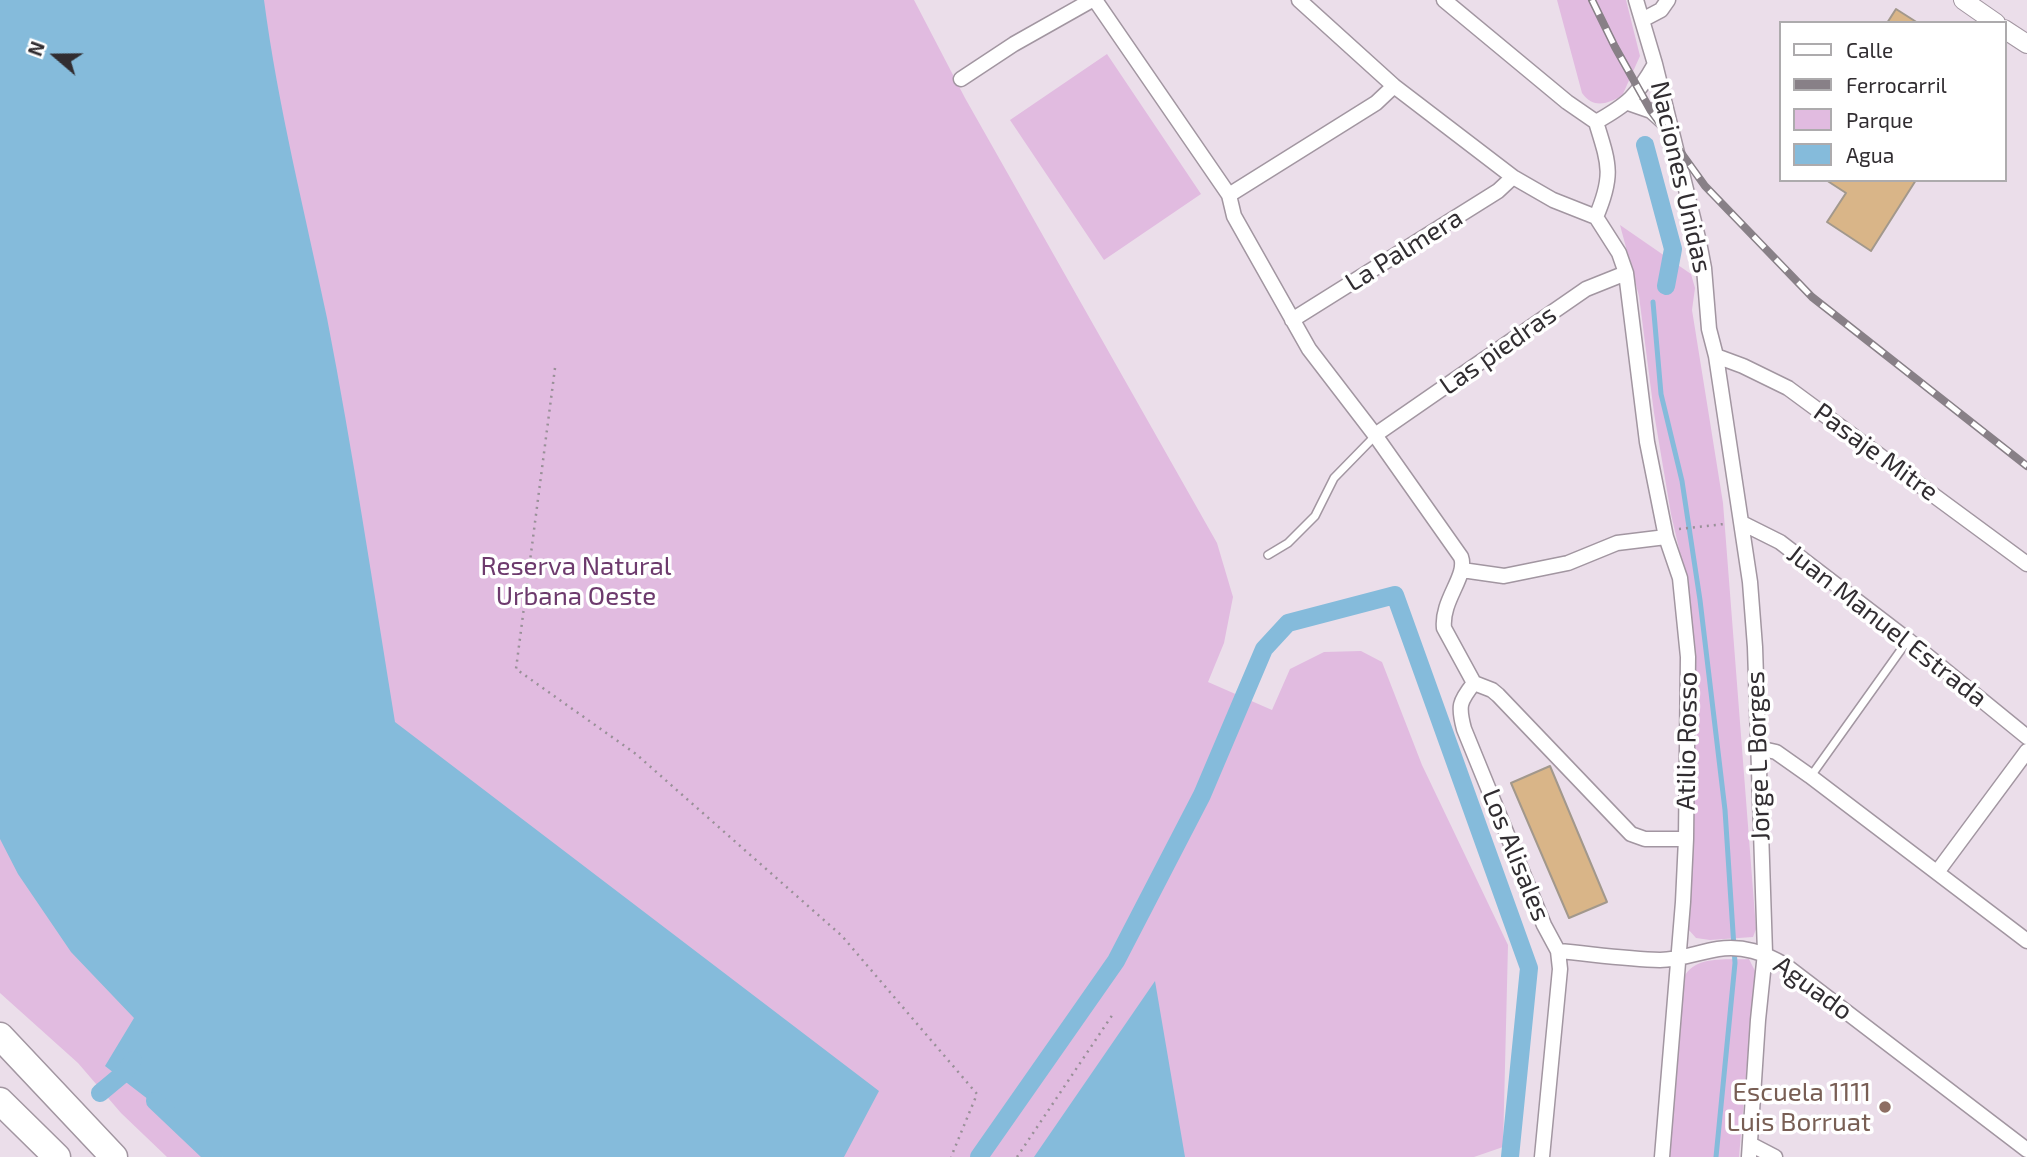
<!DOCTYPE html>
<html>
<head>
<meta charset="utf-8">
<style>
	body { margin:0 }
	#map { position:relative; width:2027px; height:1157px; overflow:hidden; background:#ebdeea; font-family:"Exo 2",sans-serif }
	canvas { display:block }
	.legend { position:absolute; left:1779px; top:21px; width:228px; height:161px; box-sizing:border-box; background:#fff; border:2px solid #adabad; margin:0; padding:9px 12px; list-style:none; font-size:21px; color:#312d31 }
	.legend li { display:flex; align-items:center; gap:14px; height:35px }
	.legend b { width:35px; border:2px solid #adabad }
	.north { position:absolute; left:21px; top:21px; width:70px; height:70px; -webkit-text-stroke:5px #fff; paint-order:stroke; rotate:290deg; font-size:19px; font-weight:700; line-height:28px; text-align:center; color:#312d31 }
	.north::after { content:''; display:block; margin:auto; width:24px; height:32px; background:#312d31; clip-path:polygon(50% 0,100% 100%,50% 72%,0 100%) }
</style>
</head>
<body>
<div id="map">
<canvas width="2027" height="1157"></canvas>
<ul class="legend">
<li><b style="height:9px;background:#fff"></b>Calle</li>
<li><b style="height:9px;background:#888087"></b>Ferrocarril</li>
<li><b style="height:19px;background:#e1bbe0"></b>Parque</li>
<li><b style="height:19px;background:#85bbdb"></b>Agua</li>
</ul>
<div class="north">N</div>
</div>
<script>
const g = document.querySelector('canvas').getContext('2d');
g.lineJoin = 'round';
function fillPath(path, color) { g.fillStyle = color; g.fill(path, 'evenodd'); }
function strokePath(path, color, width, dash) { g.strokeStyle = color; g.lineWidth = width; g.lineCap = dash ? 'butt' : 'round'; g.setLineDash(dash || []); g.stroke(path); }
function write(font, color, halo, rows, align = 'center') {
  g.font = font + ' "Exo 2",sans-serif'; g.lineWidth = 7; g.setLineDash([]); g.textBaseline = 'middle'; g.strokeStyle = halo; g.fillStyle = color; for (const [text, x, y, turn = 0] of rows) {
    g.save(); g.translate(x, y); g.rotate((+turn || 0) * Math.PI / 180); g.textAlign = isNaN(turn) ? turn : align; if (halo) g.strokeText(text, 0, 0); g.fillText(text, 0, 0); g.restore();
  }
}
fillPath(new Path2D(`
	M 0,0 L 914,0 L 965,98 L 1217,543 L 1233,597 L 1224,643 L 1208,682 L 1272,710 L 1290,669 L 1324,652 L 1361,651 L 1382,662 L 1422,765 L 1508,945 L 1503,1147 L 1474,1157 L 167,1157 L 121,1113 L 78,1063 L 0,993 Z
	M 1557,0 L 1626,0 L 1640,56 L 1622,96 C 1606,104 1594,109 1582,93 Z
	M 1107,54 L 1201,194 L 1104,260 L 1010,120 Z
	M 1620,225 L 1691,274 L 1695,288 L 1692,310 L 1723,503 L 1756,929 L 1753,937 L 1710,940 L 1696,938 L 1688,929 L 1696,658 L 1687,583 L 1671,514 L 1654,413 L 1639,296 Z
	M 1749,959 L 1755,971 L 1739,1157 L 1667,1157 L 1684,977 C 1695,955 1727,960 1749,959 Z`), '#e1bbe0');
fillPath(new Path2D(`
	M 0,0 L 264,0 C 278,107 305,212 327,318 C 353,452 373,587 395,722 L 879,1091 L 844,1157 L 223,1157 L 105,1066 L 134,1018 L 71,952 L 18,874 L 0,839 Z
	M 1155,981 L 1185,1157 L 1034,1157 Z`), '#85bbdb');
strokePath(new Path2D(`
	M 1653,302 L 1661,394 L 1682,481 L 1700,600 L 1725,810 L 1735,963 L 1716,1157`), '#85bbdb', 5);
strokePath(new Path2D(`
	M 1645,145 L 1673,249 L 1666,286
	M 100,1093 L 124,1073 L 133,1060
	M 155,1101 L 214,1157
	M 979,1157 L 1116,961 L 1202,795 L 1264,649 L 1288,623 L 1395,595 L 1529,968 L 1510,1157`), '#85bbdb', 18);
const building = new Path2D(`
	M 1896,9 L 1918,23 L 1887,23 Z
	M 1826,180 L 1916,180 L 1871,251 L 1827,222 L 1846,193 Z
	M 1550,766 L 1607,902 L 1569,918 L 1511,783 Z`);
fillPath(building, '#d9b588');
strokePath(building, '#a2988c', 2);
const service = new Path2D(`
	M 1268,555 L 1288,543 L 1315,516 L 1334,478 L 1375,436
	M 1811,776 L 1908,640`);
const minor = new Path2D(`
	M 1095,0 L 1229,195 L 1234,216 L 1309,349 L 1375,435 L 1461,557 C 1468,576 1441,600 1444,628 L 1474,683 C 1459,702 1458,706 1464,729 L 1544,925 L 1558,951 L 1560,969 L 1542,1157
	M 1299,0 L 1394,86 L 1513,177 L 1553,200 L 1596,217
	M 1444,0 L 1567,102 L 1596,122
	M 1636,0 L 1655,64 L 1699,242 L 1704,268 L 1709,329 L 1716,356 L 1750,582 L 1755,647 L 1765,953 L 1758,1020 L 1749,1157
	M 1642,20 L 1661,10 L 1668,0
	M 961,79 L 1014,44 L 1092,0
	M 1628,103 L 1651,111 L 1669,127
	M 1596,122 C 1609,164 1614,175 1596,217
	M 1596,122 C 1628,104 1637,96 1655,64
	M 1229,195 L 1376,103 L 1394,86
	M 1596,217 L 1619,253 L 1626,273 L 1647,442 L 1666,537
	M 1292,320 L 1498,191 L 1513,177
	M 1716,356 L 1743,366 L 1788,388 L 2027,564
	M 1375,435 L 1586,289 L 1626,273
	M 1742,523 L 1780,542 L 1908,640 L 2027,737
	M 1462,570 L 1504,576 L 1568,563 L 1617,543 L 1666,537 L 1680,578 L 1688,657 L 1686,839 L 1683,902 L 1662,1157
	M 1474,683 L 1492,690 L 1498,695 L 1631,834 L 1645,839 L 1686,839
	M 1758,748 L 1776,752 L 1810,776 L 2027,941
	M 1938,871 L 2027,751
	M 1558,951 C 1592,954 1626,959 1660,960 C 1680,960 1699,952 1718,949 C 1743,945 1764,953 1785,965 L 2027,1150
	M 1750,1144 L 1775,1157`);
const tertiary = new Path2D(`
	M 1963,0 L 1996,23
	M 2004,29 L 2027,44`);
const motorway = new Path2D(`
	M 0,1036 L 114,1157
	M 0,1101 L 57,1157`);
strokePath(service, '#a296a1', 10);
strokePath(minor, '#a296a1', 17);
strokePath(tertiary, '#a296a1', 20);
strokePath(motorway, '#a296a1', 29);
strokePath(new Path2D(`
	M 555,368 L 516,669 L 636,754 L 842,936 L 977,1094 L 951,1157
	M 1679,529 L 1724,524
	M 1017,1157 L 1113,1014`), '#999098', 2.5, [2, 5]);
strokePath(service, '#fff', 7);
strokePath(minor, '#fff', 14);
strokePath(tertiary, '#fff', 18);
strokePath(motorway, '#fff', 26);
const rail = new Path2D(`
	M 1592,0 L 1615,47 L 1651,111 L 1705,186 L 1812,297 L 2027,466`);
strokePath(rail, '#888087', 8);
strokePath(rail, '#fff', 5, [16]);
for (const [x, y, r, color] of [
	[1885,1107,7,"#8d6e63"]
]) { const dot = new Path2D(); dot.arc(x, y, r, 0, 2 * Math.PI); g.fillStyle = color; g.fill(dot); strokePath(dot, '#fff', 2.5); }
write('26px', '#312d31', '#fff', [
	["Naciones Unidas",1681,177,77],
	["La Palmera",1404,250,-32],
	["Las piedras",1498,350,-35],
	["Pasaje Mitre",1876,452,36],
	["Juan Manuel Estrada",1887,626,38],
	["Atilio Rosso",1687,741,-89],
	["Jorge L Borges",1758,756,-92],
	["Los Alisales",1516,855,68],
	["Aguado",1813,988,36]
]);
write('26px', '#6d3a6d', '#fff', [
	["Reserva Natural",576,566],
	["Urbana Oeste",576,596]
]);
write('26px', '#785e54', '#fff', [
	["Escuela 1111",1871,1092],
	["Luis Borruat",1871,1122]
], 'right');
</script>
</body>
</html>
